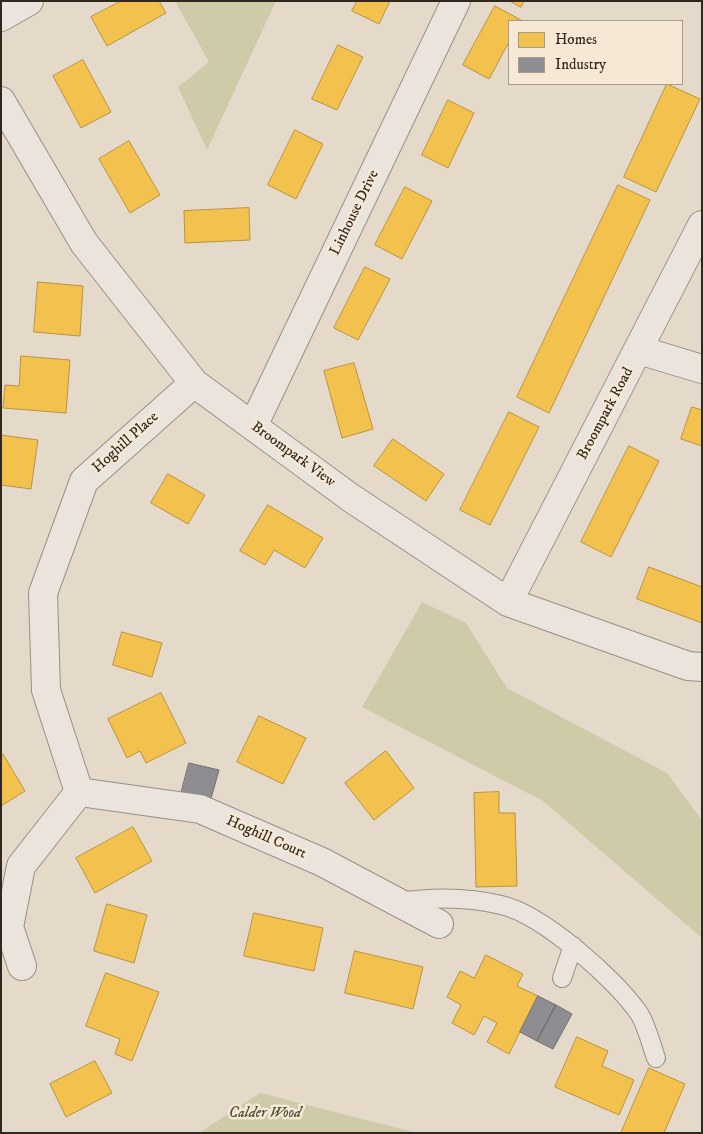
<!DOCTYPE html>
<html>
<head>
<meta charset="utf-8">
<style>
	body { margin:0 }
	#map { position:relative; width:703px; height:1134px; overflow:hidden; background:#e5dac9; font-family:"IM FELL DW Pica",serif }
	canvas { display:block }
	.frame { position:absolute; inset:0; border:2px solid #32271e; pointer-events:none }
	.legend { position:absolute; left:508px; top:20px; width:175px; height:65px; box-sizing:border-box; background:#f5e8d5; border:1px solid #a79b8c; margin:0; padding:6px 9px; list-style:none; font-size:15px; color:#32271e }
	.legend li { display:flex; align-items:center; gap:10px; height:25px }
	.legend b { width:25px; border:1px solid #a79b8c }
</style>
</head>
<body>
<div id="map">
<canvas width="703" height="1134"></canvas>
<div class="frame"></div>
<ul class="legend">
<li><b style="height:14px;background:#f2c14e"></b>Homes</li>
<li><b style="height:14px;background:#8d8d92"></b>Industry</li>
</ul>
</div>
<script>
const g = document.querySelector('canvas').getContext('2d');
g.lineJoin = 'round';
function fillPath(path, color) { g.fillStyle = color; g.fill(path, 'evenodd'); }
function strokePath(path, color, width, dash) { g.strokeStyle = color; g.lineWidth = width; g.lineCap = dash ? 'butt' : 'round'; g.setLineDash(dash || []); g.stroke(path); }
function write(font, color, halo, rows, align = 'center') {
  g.font = font + ' "IM FELL DW Pica",serif'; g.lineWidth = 5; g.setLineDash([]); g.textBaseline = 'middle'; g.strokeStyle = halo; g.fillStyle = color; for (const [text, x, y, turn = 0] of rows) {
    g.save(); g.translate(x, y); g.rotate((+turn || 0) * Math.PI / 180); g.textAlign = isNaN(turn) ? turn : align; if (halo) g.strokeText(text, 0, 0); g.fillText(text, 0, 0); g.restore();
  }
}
fillPath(new Path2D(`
	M 175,1 L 276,1 L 207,150 L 178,87 L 209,62 Z
	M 422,602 L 466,623 L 507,688 L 667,773 L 702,820 L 702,938 L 543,801 L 362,707 Z
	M 260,1093 L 261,1093 L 417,1133 L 199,1133 Z`), '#cfcba9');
const homes = new Path2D(`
	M 121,1 L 159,1 L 166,13 L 107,46 L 91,17 Z
	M 357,1 L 390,1 L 379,24 L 352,11 Z
	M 510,1 L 524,1 L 521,7 Z
	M 495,6 L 521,20 L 509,21 L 509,42 L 489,79 L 463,65 Z
	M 338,45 L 363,57 L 337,110 L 312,99 Z
	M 83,60 L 111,112 L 81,128 L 53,76 Z
	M 667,84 L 700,99 L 656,192 L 624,177 Z
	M 448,100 L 474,113 L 448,168 L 422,155 Z
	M 295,130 L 323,144 L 296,199 L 268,185 Z
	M 129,141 L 160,195 L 130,213 L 99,159 Z
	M 618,185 L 650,200 L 549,413 L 517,397 Z
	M 405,187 L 432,201 L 402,259 L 375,245 Z
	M 249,208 L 250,240 L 185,243 L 184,211 Z
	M 365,267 L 390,279 L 358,340 L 334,328 Z
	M 38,282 L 83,286 L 80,336 L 34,332 Z
	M 21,356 L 70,360 L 66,413 L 3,408 L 5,385 L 19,386 Z
	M 354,363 L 373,429 L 342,438 L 324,371 Z
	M 692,407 L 702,410 L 702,446 L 681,439 Z
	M 509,412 L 539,427 L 490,525 L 460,510 Z
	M 1,435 L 38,440 L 31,489 L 1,485 Z
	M 393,439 L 444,474 L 426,501 L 374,466 Z
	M 629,446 L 659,461 L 611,557 L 581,542 Z
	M 168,474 L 205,495 L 188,524 L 151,503 Z
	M 268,505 L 323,538 L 305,568 L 274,550 L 265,565 L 240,551 Z
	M 649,567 L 702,587 L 702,623 L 637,599 Z
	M 122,632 L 162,643 L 152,677 L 113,665 Z
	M 161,693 L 186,743 L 146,763 L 140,751 L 127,758 L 108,719 Z
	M 259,716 L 306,738 L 283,784 L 237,762 Z
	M 386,751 L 414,788 L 374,820 L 345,783 Z
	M 3,754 L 25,791 L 1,806 L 1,756 Z
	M 499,792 L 499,813 L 515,813 L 517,886 L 476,887 L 474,793 Z
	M 133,827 L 152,861 L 95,893 L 76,858 Z
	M 107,904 L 147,915 L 134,963 L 94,951 Z
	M 254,913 L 323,928 L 314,971 L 244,956 Z
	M 355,951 L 423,967 L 413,1009 L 345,993 Z
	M 486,955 L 523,974 L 517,986 L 538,996 L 509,1054 L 487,1042 L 497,1023 L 484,1016 L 474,1035 L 452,1023 L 461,1005 L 447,997 L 460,971 L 474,978 Z
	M 106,973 L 159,992 L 132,1061 L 115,1054 L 120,1039 L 86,1026 Z
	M 577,1037 L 608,1051 L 602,1066 L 634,1080 L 619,1115 L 555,1087 Z
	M 95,1061 L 112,1093 L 66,1117 L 50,1084 Z
	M 649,1068 L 685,1084 L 664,1133 L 621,1133 Z`);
fillPath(homes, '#f2c14e');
strokePath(homes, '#b89340', 1);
const industry = new Path2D(`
	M 189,763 L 219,770 L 210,802 L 181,794 Z
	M 538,996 L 556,1005 L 537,1041 L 520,1032 Z
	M 556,1005 L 572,1014 L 553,1049 L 537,1041 Z`);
fillPath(industry, '#8d8d92');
strokePath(industry, '#726e6f', 1);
const lane = new Path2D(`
	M 399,902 C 433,897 468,897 501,905 C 542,914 617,980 640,1015 C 647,1027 651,1044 656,1058
	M 562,978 L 573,946`);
const street = new Path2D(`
	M 1,17 L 29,1
	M 1,101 L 84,243 L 194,383 L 351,498 L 508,602 L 688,666 L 702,667
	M 639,350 L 702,369
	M 253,426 L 456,1
	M 508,602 L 702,225
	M 79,792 L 46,690 L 43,593 L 84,481 L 194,383
	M 22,966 L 9,927 L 21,866 L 79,792 L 200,809 L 322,862 L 439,924`);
strokePath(lane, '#989086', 20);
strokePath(street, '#989086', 30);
strokePath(lane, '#eae4dc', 18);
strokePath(street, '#eae4dc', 28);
write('15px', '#32271e', '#f5e8d5', [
	["Linhouse Drive",355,213,-64],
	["Broompark Road",606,414,-62],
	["Hoghill Place",126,443,-42],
	["Broompark View",293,455,36],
	["Hoghill Court",266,838,24]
]);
write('italic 15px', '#554d3a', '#f5e8d5', [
	["Calder Wood",265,1114]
]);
</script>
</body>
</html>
